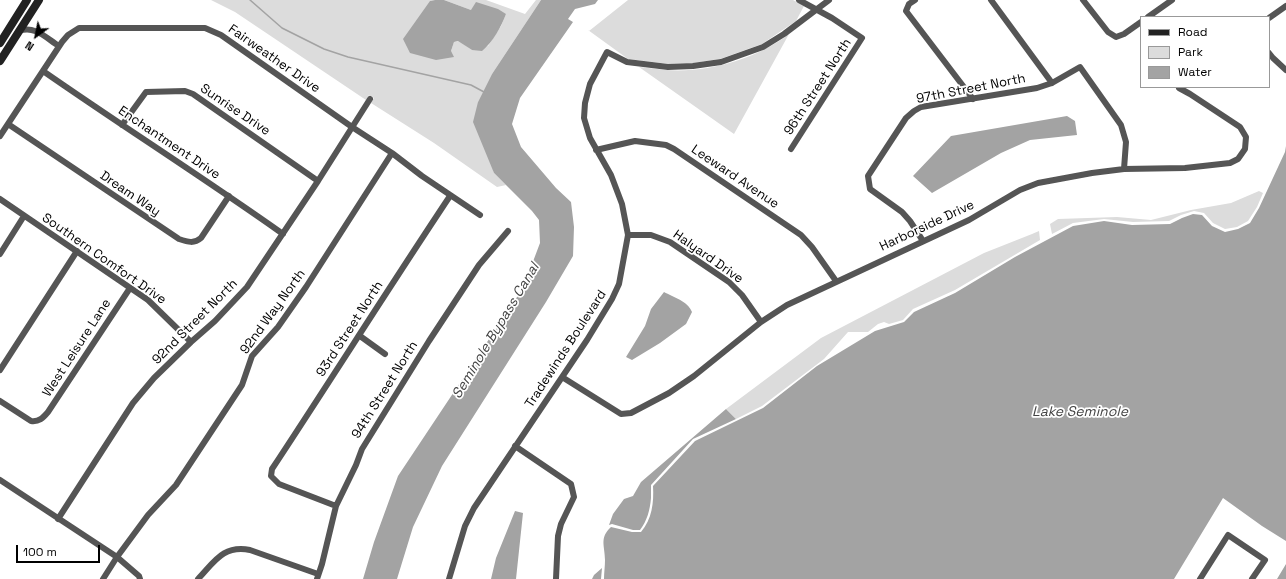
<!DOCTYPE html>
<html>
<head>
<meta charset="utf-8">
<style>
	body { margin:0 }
	#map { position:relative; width:1286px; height:579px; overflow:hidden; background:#fff; font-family:"Space Grotesk",sans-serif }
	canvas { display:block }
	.legend { position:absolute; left:1140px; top:16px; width:130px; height:72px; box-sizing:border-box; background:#fff; border:1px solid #999; margin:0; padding:5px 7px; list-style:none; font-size:12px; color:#000 }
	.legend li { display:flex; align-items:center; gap:8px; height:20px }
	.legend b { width:20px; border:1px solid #999 }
	.north { position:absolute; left:16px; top:16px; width:40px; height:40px; -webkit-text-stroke:3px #fff; paint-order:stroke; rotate:213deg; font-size:11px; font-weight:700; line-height:16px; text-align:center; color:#000 }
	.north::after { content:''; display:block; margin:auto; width:14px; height:18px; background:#000; clip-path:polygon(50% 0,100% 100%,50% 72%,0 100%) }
	.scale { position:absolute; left:16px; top:545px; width:84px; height:18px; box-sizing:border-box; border:2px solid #000; border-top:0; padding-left:5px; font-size:12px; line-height:14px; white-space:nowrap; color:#000; -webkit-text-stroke:3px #fff; paint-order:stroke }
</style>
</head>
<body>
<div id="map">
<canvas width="1286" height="579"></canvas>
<ul class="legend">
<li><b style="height:5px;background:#222"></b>Road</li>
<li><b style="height:11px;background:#dcdcdc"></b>Park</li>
<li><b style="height:11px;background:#a3a3a3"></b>Water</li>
</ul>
<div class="north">N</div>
<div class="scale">100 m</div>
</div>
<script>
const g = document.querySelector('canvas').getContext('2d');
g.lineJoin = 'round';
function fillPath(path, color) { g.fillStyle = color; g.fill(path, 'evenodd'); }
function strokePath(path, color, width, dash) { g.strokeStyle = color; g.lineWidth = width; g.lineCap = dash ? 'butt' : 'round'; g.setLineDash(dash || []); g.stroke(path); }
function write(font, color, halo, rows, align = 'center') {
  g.font = font + ' "Space Grotesk",sans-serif'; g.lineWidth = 3.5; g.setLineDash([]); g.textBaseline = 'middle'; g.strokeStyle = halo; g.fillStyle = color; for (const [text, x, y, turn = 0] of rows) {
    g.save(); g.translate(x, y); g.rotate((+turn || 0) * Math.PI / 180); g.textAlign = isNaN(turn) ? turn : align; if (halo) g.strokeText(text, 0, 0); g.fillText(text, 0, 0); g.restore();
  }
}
fillPath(new Path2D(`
	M 211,0 L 435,0 L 430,1 L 451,51 L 454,42 L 459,41 L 472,50 L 488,46 L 501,26 L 506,14 L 471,10 L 444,0 L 486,0 L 525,14 L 536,0 L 541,0 L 492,74 L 478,102 L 494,173 L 506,185 L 497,187 L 434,143 L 371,103 L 374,98 L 369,95 L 366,100 L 235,12 Z
	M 628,0 L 793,0 L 804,6 L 796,21 L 762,44 L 720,59 L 693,63 L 669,64 L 628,59 L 588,30 L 589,31 Z
	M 789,34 L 734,134 L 639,67 C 648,68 657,69 667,70 C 707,73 757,59 789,34 Z
	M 1259,191 L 1263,193 L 1257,207 L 1248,221 L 1237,227 L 1225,229 L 1213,223 L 1204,213 L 1194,211 L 1181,215 L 1169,221 L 1133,222 L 1104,219 L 1073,223 L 1052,234 L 1050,224 L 1058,219 L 1117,217 L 1151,220 L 1191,210 L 1231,203 Z
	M 1039,231 L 1040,240 L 955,290 L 913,309 L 903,320 L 889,324 L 884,322 L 878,324 L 868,332 L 848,332 L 824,359 L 762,406 L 736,419 L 726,409 L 821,338 L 984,253 L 1032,234 Z`), '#dcdcdc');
fillPath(new Path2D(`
	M 435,0 L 444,0 L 471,10 L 476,2 L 498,9 L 506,14 C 501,27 493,42 482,51 L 472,50 L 458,41 L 454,42 L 451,51 L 454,57 L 436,60 L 410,53 L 403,39 L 430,1 Z
	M 541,0 L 598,0 L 595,4 L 575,9 L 568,19 L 573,22 L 520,98 L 512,124 L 521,147 L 556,188 L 571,202 L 574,227 L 573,256 L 546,302 L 442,466 L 413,527 L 397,579 L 363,579 L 374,542 L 398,476 L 523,288 L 540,243 L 539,220 L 532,211 L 494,173 L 473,122 L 478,102 L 492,74 Z
	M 1067,116 L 1075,121 L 1077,135 L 1030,140 L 1001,153 L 932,193 L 913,176 L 951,136 Z
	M 1286,146 L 1286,541 L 1262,526 L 1223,498 L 1174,579 L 604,579 C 604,573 605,566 605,560 C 605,546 599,538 611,527 L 632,532 L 641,532 C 652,519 654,503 653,486 L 695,441 L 763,408 L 817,366 L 875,331 L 904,322 L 914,312 L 955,293 L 1015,257 L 1073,226 L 1104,221 L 1132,225 L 1170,224 L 1182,218 L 1193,214 L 1202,215 L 1212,226 L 1225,232 L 1238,229 L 1250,223 L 1259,208 L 1285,152 Z
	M 664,292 C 673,297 688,301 692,312 L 686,324 L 660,343 L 632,360 L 626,357 L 645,326 L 651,309 Z
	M 726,409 L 736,419 L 693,439 L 651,485 C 651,489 651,494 651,498 C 650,510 647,521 640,530 L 633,530 L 612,524 L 609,525 L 613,514 L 624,499 L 633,496 L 641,482 Z
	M 515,511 L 523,513 L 516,579 L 491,579 L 496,558 Z
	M 1286,564 L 1286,579 L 1277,579 Z
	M 602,568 L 601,579 L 592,579 L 594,575 Z`), '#a3a3a3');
strokePath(new Path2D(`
	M 250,0 L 282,28 L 324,49 L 348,57 L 471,85 L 484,92`), '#a3a3a3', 1.5);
strokePath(new Path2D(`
	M 915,0 L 909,4 L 906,11 L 973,99
	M 991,0 L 1052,83
	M 1083,0 L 1108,32 L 1116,37 L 1124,34 L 1141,22
	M 1148,17 L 1172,0
	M 1269,18 L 1286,6
	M 19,31 C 35,25 46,38 59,46
	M 1269,53 L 1273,58 L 1286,70
	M 43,71 C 122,126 204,178 283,234
	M 8,124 L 179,239 C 188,242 194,244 201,238 L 229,196
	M 122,125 L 146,92 L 185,91 L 193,94 L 318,181
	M 0,136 L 62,42 L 68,35 L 79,28 L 205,28 L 221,35 L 352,127 L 392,153 L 422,176 L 480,215
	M 791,149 L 862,38 L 832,18 L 799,0
	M 596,150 L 635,141 L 666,145 L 674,149 L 801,235 L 812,247 L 836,281
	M 0,199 L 148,300 L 191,342
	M 628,235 L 651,235 L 670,242 L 729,282 L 742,295 L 761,322
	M 923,241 L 910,221 L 902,212 L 870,189 L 868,176 L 906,118 L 914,111 L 921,107 L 1037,88 L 1052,83 L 1080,67 L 1121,125 L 1126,142 L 1124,169
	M 0,254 L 24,216
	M 360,336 L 385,354
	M 0,370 L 77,251
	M 562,377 L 621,414 L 631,413 L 669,393 L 694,376 L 761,322 L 787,305 L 969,220 L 1020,190 L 1038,183 L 1092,173 L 1124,169 L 1185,168 L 1230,163 L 1238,159 L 1245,149 L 1246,137 L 1240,127 L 1190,94 L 1179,88 L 1181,87
	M 0,401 L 31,421 C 39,422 43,418 48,412 L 130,288
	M 515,446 L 571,484 L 574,497 L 561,524 L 558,536 L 556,579
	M 0,480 L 117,557 L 139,576 L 140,579
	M 336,506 L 279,484 L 271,476 L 272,469 C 332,378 390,286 450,196
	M 58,519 L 133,403 L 154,378 L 191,342 L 215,321 L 247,287 L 318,181 L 370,99
	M 103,579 L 117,557 L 148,515 L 176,485 L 242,385 L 252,356 L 278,327 L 306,287 L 392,153
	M 198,579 C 215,561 223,545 250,550 L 318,574
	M 317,579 L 322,564 L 336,506 L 356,465 L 362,449 L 429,341 L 479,265 L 508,231
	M 449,579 L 465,526 L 474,508 L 587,340 L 612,299 L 619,284 L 628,235 L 622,204 L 611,175 L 590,138 L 584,118 L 585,103 L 590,84 L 607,52 L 627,62 L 668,67 L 693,66 L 721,62 L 763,47 L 784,34 L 829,0
	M 1200,579 L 1228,535 L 1265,560 L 1252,579`), '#555', 6);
strokePath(new Path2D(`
	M 0,43 L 27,0
	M 0,61 L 39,0`), '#222', 8);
write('13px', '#000', '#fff', [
	["Fairweather Drive",274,59,35],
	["96th Street North",818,87,-57],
	["97th Street North",971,89,-11],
	["Sunrise Drive",235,110,34],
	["Enchantment Drive",169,143,34],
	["Leeward Avenue",735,177,34],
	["Dream Way",130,194,34],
	["Harborside Drive",927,226,-25],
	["Halyard Drive",708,257,35],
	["Southern Comfort Drive",104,259,35],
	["92nd Way North",273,312,-54],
	["92nd Street North",195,322,-45],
	["93rd Street North",350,329,-57],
	["West Leisure Lane",77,348,-57],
	["Tradewinds Boulevard",566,349,-57],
	["94th Street North",385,390,-58]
]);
write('italic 14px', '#444', '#fff', [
	["Seminole Bypass Canal",496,331,-59],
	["Lake Seminole",1080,412]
]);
</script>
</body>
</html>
